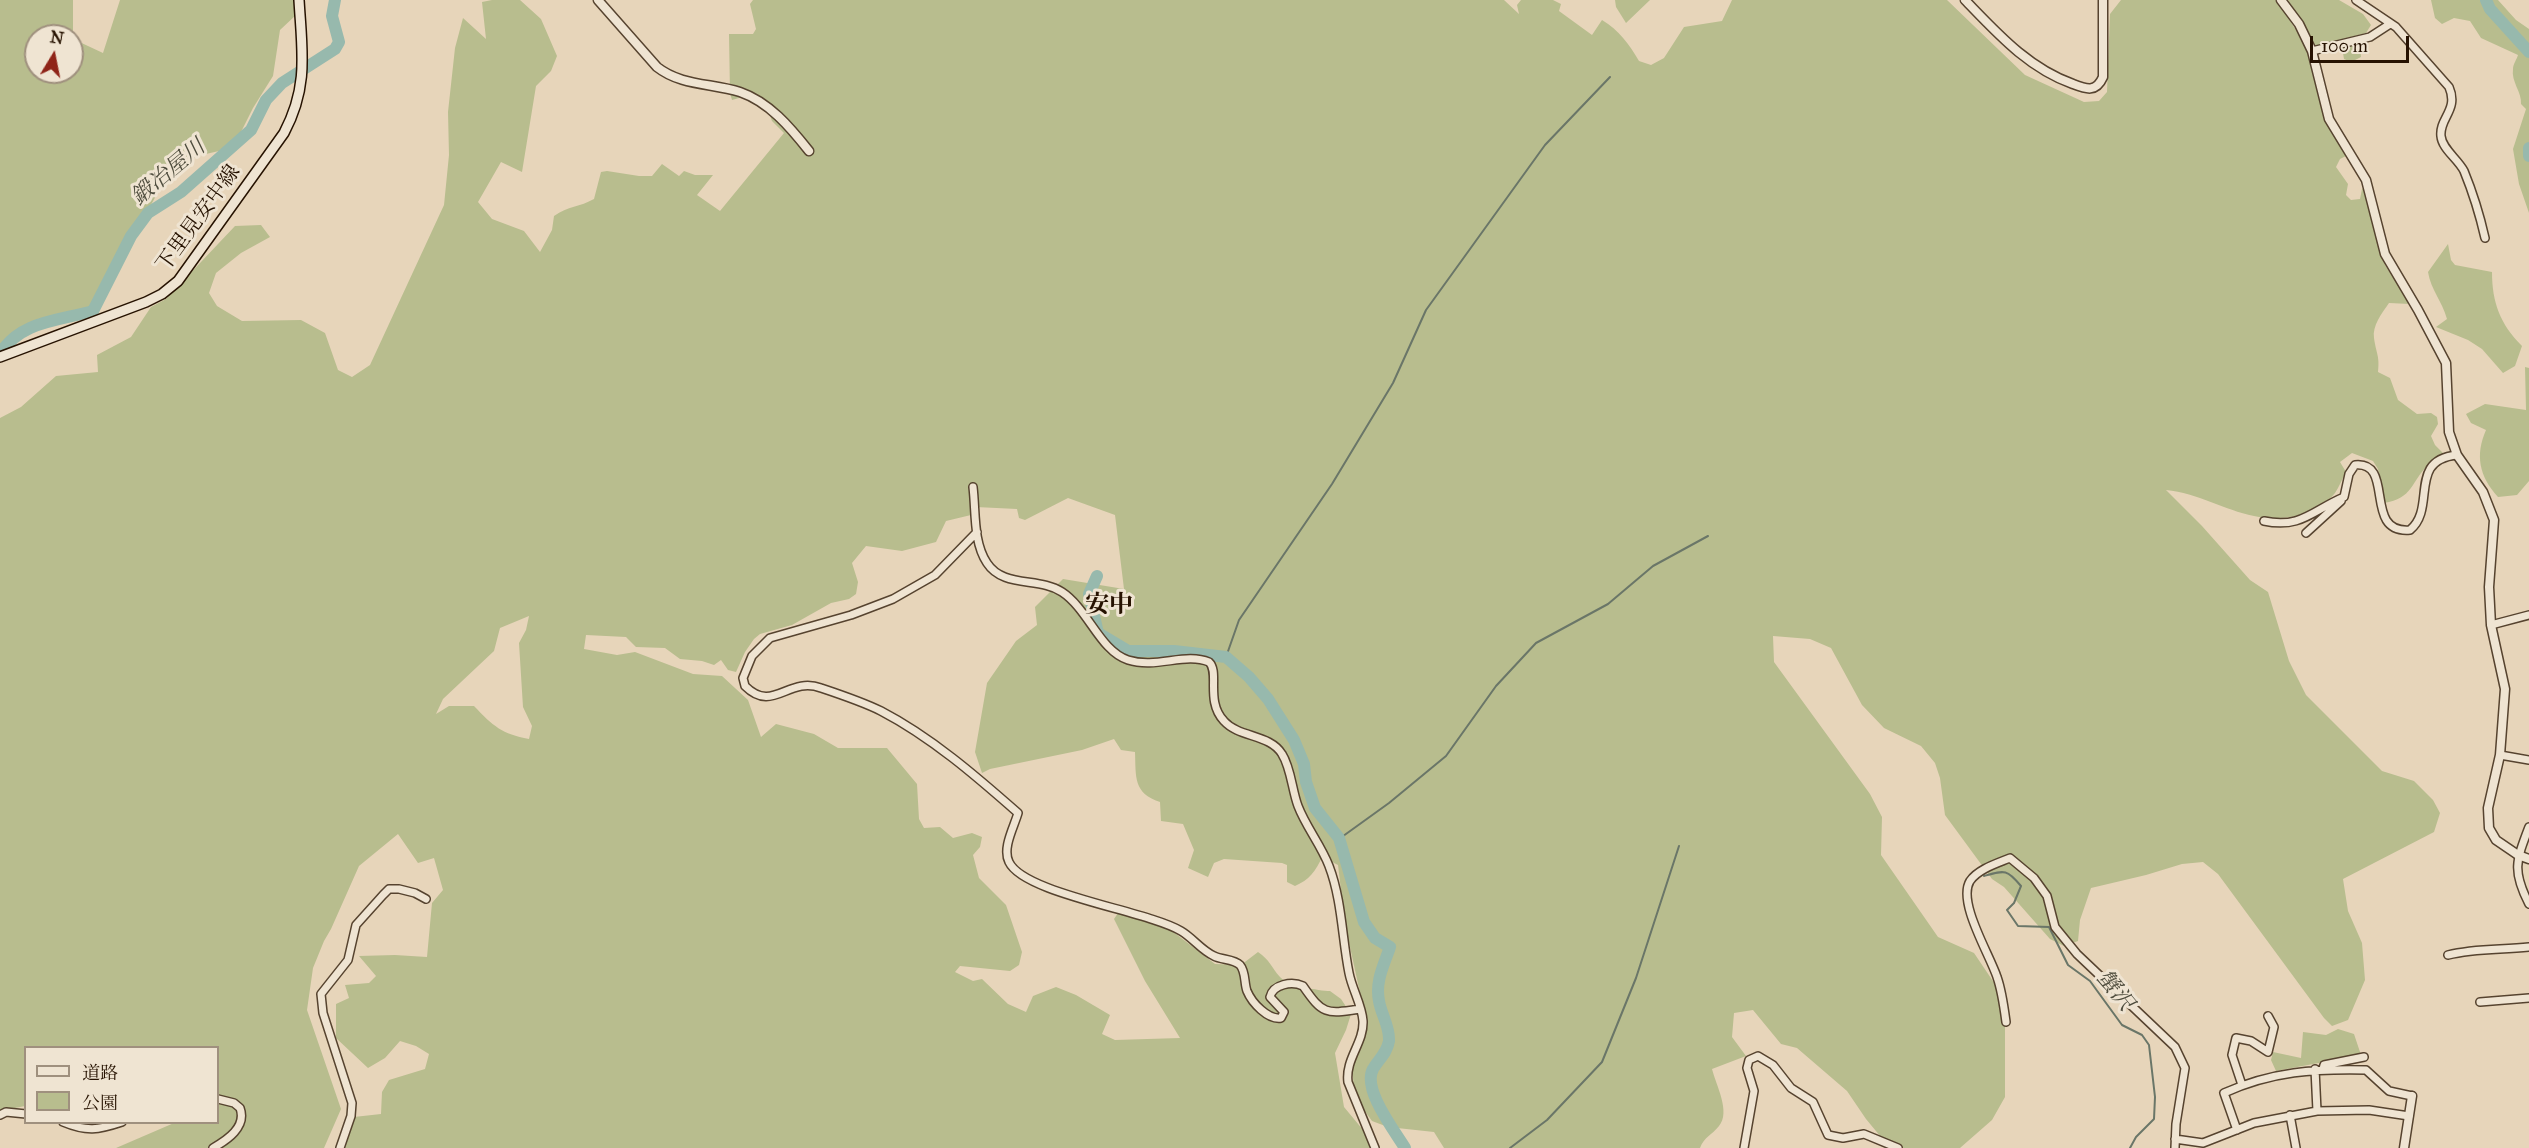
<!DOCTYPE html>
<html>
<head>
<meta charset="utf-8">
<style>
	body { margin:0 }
	#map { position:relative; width:2529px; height:1148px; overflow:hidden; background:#e7d5ba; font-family:"IM FELL Great Primer","Noto Serif JP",serif }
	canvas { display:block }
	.legend { position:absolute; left:24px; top:1046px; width:195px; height:78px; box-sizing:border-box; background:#efe4d2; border:2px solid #9f907e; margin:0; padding:8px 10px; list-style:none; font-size:18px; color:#261201 }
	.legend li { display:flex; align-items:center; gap:12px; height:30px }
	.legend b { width:30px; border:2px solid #9f907e }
	.north { position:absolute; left:24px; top:24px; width:60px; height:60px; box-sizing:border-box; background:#efe4d2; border:2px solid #9f907e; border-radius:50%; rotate:10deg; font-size:16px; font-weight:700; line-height:24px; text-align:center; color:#261201 }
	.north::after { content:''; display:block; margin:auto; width:21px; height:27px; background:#8f2418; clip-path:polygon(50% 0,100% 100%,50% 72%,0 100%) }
	.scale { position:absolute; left:2310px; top:36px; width:99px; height:27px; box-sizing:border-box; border:3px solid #261201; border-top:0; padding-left:8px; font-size:18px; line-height:21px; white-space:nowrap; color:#261201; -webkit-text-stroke:4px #efe4d2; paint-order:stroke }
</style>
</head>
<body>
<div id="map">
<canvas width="2529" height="1148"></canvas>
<ul class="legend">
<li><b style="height:8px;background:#efe4d2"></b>道路</li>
<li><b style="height:16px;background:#b8bd8e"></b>公園</li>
</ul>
<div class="north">N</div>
<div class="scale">100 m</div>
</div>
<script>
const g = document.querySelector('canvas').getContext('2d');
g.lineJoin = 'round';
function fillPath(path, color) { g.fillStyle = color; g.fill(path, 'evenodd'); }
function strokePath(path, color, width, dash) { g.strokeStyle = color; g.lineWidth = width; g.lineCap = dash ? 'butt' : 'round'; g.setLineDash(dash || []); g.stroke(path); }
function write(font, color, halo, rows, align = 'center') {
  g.font = font + ' "IM FELL Great Primer","Noto Serif JP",serif'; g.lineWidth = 6; g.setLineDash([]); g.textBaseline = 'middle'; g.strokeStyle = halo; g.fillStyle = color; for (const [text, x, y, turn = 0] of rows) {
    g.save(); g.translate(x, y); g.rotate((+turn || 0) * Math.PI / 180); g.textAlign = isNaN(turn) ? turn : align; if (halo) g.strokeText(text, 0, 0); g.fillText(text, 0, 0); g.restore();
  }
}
fillPath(new Path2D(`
	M 0,0 L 73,0 L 73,39 L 103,53 L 120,0 L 295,0 L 296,15 L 280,30 L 273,76 L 253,108 L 239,136 L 219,151 L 197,156 L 167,176 L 147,212 L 130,235 L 95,304 L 80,313 L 26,325 L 13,332 L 0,348 ZM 36,36 L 72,36 L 72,72 L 36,72 Z
	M 492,0 L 520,0 L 541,19 L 557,56 L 551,71 L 536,86 L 522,172 L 501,162 L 478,202 L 492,219 L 524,231 L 540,252 L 552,230 L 554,216 C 568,206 580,207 594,199 L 601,172 L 607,171 L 639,176 L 652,176 L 662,164 L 679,176 L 684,171 L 695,175 L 713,175 L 697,195 L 720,211 L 784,133 L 772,121 L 767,108 L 746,96 L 732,100 L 730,93 L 729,34 L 753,34 L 756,29 L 750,4 L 753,0 L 1504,0 L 1519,14 L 1517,5 L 1521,0 L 1553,0 L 1561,4 L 1559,11 L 1592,35 L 1602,20 C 1619,30 1629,44 1639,61 L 1651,65 L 1664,58 L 1684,27 L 1722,21 L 1732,0 L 1947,0 L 2025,75 L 2084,102 L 2099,101 L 2107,92 L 2110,14 L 2121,0 L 2277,0 L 2306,46 L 2324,111 L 2348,155 L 2340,159 L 2336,167 L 2348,184 L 2346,195 L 2351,200 L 2360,199 L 2362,189 L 2366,186 L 2385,265 L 2410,304 L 2389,303 C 2382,313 2372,326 2374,338 C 2376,353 2380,356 2378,372 L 2390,378 L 2398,400 L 2417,414 L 2431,413 L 2437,417 L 2438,424 L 2431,436 L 2435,445 L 2445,455 C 2440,458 2433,460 2429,464 C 2411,481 2413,499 2384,503 L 2378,469 L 2373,461 L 2352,453 L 2340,462 L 2346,472 C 2342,479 2339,487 2335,493 C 2316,516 2282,522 2254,516 C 2224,510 2198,493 2166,490 L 2202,526 L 2250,580 L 2268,592 L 2289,661 L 2306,695 L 2382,771 L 2414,781 L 2433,800 L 2440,813 L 2434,832 L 2343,879 L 2348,911 L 2362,943 L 2365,980 L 2348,1020 L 2332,1026 L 2324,1018 L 2218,874 L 2203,862 L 2182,864 L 2146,875 L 2091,888 L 2080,920 L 2078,941 L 2064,946 L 2050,939 L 2004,887 L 1992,879 L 1945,815 L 1940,778 L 1935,763 L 1921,746 L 1884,728 L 1862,705 L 1831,648 L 1810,639 L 1773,636 L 1774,662 L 1870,794 L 1882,817 L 1881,855 L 1938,937 L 1974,953 L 2005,999 L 2005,1097 L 1992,1120 L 1960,1148 L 1890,1148 L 1866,1119 L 1847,1091 L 1797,1048 L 1781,1044 L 1753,1010 L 1734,1013 L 1732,1037 L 1746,1056 L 1712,1069 C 1716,1085 1731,1112 1719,1126 C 1712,1135 1704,1137 1700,1148 L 1444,1148 L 1434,1132 L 1388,1127 L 1372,1121 L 1364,1110 L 1354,1089 L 1351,1055 L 1365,1016 L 1345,924 L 1338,865 L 1322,857 C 1316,871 1309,880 1295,886 L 1287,882 L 1287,865 L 1282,863 L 1224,859 L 1214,863 L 1208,877 L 1188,868 L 1194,850 L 1183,824 L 1161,821 L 1160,802 C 1133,793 1136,777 1135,752 L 1121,750 L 1114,739 L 1082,750 L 990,769 L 982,773 L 975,752 L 987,683 L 1016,641 L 1037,625 L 1035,607 L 1063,579 L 1124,589 L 1115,515 L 1068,498 L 1025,520 L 1019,518 L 1017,509 L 976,507 L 971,515 L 946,521 L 936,542 L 902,551 L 866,546 L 852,563 L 858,582 L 856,594 L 849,599 L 831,603 L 792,625 L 760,634 L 754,639 L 745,652 L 736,672 L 728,670 L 721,660 L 714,665 L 702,661 L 680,659 L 665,648 L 636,647 L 626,637 L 586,635 L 584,649 L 617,655 L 635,652 L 693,674 L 722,676 L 748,700 L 761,737 L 776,724 L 814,734 L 838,748 L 887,748 L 917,784 L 919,819 L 924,828 L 940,827 L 953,838 L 972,833 L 982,837 L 980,847 L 973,855 L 979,878 L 1006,905 L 1022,952 L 1019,965 L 1010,971 L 960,966 L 955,972 L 973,981 L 982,979 L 1008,1004 L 1026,1012 L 1033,996 L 1056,987 L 1076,995 L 1110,1015 L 1102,1034 L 1115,1040 L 1180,1038 L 1145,981 L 1114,919 L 1120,910 L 1163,924 L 1215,964 L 1241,965 L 1258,952 C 1270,960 1271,967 1280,977 C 1287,985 1319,991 1330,991 L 1341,999 L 1351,1014 L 1346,1030 L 1335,1053 L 1344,1107 L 1378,1148 L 338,1148 L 354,1117 L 381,1114 L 382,1092 L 389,1080 L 425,1069 L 429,1054 L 416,1046 L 400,1041 L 385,1058 L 368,1068 L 336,1038 L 336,1004 L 349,998 L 345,985 L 369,983 L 376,976 L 359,956 L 395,955 L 427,957 L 432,903 L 443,890 L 434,858 L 418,863 L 398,834 L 359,866 L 331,929 L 324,941 L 313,968 L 307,1010 L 341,1109 L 324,1148 L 116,1148 L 174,1123 L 218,1122 L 218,1048 L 26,1048 L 25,1106 L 0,1111 L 0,418 L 21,407 L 56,376 L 98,372 L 97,355 L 131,337 L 151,307 L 166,299 L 235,226 L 261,225 L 270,237 L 241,253 L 216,273 L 209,293 L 217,306 L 242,321 L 301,320 L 325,333 L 338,370 L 352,377 L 370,365 L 444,205 L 449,155 L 448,112 L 455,48 L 463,18 L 486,39 L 482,2 ZM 529,616 L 526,630 L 519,643 L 523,707 L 532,726 L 529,739 C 502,734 493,726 474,706 L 449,706 L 436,714 L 443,699 L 494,651 L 500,628 Z
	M 1615,0 L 1650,0 L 1626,23 L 1616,7 Z
	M 2288,0 L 2339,0 L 2363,14 L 2371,25 L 2366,33 L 2316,46 Z
	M 2431,0 L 2498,0 L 2516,20 L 2529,29 L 2529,213 L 2519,184 L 2513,149 L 2526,109 L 2521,104 C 2522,92 2511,82 2513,69 C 2513,64 2517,59 2518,55 L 2481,38 L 2470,21 L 2454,18 L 2442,24 L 2435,18 Z
	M 2360,43 L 2361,57 L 2351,62 L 2344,59 L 2342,47 Z
	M 2448,244 L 2451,260 L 2455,265 L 2492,272 C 2492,302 2500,324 2522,346 L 2515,366 L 2503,373 L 2482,349 L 2468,340 L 2436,327 L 2447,319 C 2442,301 2431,290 2428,272 Z
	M 2525,367 L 2529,368 L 2529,481 L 2517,495 L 2498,497 C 2479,476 2475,455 2486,430 L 2471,423 L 2466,414 L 2485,404 L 2526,410 Z
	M 2338,1029 L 2354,1034 L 2361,1055 L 2276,1071 L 2271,1060 L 2273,1052 L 2301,1058 L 2303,1032 L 2326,1035 Z`), '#b8bd8e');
strokePath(new Path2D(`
	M 1226,657 L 1239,620 L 1332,484 L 1393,383 L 1426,310 L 1545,145 L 1610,77
	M 1339,839 L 1389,803 L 1446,756 L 1496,686 L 1536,643 L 1608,604 L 1653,566 L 1708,536
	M 1984,876 C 2005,870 2007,869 2021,886 L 2014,903 L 2007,910 L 2018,926 L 2049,927 L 2068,965 L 2090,981 L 2122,1025 L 2142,1035 L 2149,1045 L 2155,1097 L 2154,1119 L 2136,1137 L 2130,1148
	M 1510,1148 L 1547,1120 L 1602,1062 L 1636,978 L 1679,846`), '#6a7668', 2);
strokePath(new Path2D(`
	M 2486,0 L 2490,9 L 2529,52
	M 2529,148 L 2529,156
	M 0,354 C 20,321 58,321 93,311 L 131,236 L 148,213 L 181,192 L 251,130 L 266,100 L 282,83 L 335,49 L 339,42 L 332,16 L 335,0
	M 1097,576 L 1089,594 L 1098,633 L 1128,651 L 1174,651 L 1226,657 L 1249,677 L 1268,699 L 1294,740 L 1304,764 L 1306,782 L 1315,808 L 1339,838 L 1364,922 L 1375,938 L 1390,947 C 1384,965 1375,981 1379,1001 C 1381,1014 1390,1027 1389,1041 C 1387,1053 1379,1059 1373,1069 C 1362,1089 1394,1130 1405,1148`), '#97b9ad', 12);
const minor = new Path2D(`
	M 2356,0 L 2396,27 L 2449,87 C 2459,110 2439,118 2441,136 C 2442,149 2458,159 2464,171 C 2473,193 2480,216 2485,238
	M 2312,51 L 2370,37 L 2390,24
	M 973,487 C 976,512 973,542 987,563 C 1003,588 1039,577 1062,592 C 1088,609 1100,651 1128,660 C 1157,669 1185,652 1209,662 C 1220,672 1205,701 1224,721 C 1239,738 1270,734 1282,754 C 1291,768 1292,790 1298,806 C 1306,827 1321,845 1329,866 C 1342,900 1342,938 1349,973 C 1352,989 1362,1005 1363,1021 C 1364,1043 1345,1059 1348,1082 L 1375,1148
	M 2264,521 C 2301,529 2313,510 2344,497 L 2349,474 L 2355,465 C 2396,461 2362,534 2410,530 C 2437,508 2407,460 2457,455
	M 977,532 L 935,575 L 893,599 L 851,615 L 770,638 L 752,656 L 743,678 L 745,686 C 773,714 788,676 821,688 C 839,694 865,703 881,711 C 931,737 976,776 1018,813 C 1014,827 1002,848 1009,862 C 1024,894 1148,911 1181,931 C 1193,938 1201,950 1214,956 C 1222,960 1234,959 1240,965 C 1246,972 1244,983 1247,991 C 1252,1003 1268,1020 1281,1018 L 1284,1012 L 1270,997 C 1273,984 1292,981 1303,986 C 1323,1015 1326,1014 1360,1009
	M 2306,533 L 2341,501
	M 2491,625 L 2529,615
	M 2500,755 L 2529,760
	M 2529,827 C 2516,861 2512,871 2529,904
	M 2448,955 C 2475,948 2501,950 2529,947
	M 2480,1002 L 2529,998
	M 2006,1022 C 2004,1007 2002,991 1997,977 C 1990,955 1957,902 1970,881 C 1978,869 1998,863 2010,858 L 2034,878 L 2047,896 L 2055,927 L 2077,954 L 2175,1047 L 2185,1068 L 2176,1124 L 2175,1148
	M 2315,1069 L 2317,1111
	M 2323,1069 L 2324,1065 L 2364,1057
	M 2242,1085 L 2232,1055 L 2236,1038 L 2251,1041 L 2268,1052 L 2274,1027 L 2268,1016
	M 0,1115 L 6,1112 L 26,1114
	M 2290,1115 L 2296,1148
	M 63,1122 C 87,1132 98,1130 122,1122
	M 2237,1130 L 2224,1093 C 2273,1071 2314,1069 2366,1070 L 2389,1091 L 2412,1096
	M 2175,1139 L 2203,1143 L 2254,1123 L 2317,1111 L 2369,1110 L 2409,1116
	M 213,1148 C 227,1140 247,1127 240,1108 L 234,1103 L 218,1099
	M 340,1148 L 351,1116 L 352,1103 L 323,1013 L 321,994 L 348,960 L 356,925 L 383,895 L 389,889 L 399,889 L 415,893 L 426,899
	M 1744,1148 L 1754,1091 L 1747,1068 L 1749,1060 L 1758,1056 L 1773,1065 L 1791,1088 L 1813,1102 L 1828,1135 L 1843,1138 L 1864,1134 L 1898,1148`);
const tertiary = new Path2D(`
	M 598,0 L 657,67 C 681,86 712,83 740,92 C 769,102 790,127 809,151
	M 1965,0 C 1997,33 2028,68 2073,84 C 2086,89 2096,93 2103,77 L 2103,0
	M 2281,0 L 2299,24 L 2312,51 L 2329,119 L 2366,180 L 2385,254 L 2418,310 L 2446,363 L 2449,432 L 2457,455 L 2483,492 L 2494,520 L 2489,587 L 2491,625 L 2505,689 L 2500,755 L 2488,808 L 2489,828 L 2496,840 L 2518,855 L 2529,859
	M 2404,1148 L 2412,1096`);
const secondary = new Path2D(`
	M 0,357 L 146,302 L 162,294 L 178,281 L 284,133 C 309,86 302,51 299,0`);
strokePath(minor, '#56432f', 10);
strokePath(tertiary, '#56432f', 11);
strokePath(secondary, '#261201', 12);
strokePath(minor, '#efe4d2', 7);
strokePath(tertiary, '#efe4d2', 8);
strokePath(secondary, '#efe4d2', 9);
write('21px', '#261201', '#efe4d2', [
	["下里見安中線",199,219,-54]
]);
write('italic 22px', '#4e4c3d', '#efe4d2', [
	["鍛冶屋川",169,173,-40],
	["蟹沢",2114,991,51]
]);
write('bold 24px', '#261201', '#efe4d2', [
	["安中",1109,606]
]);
</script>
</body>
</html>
